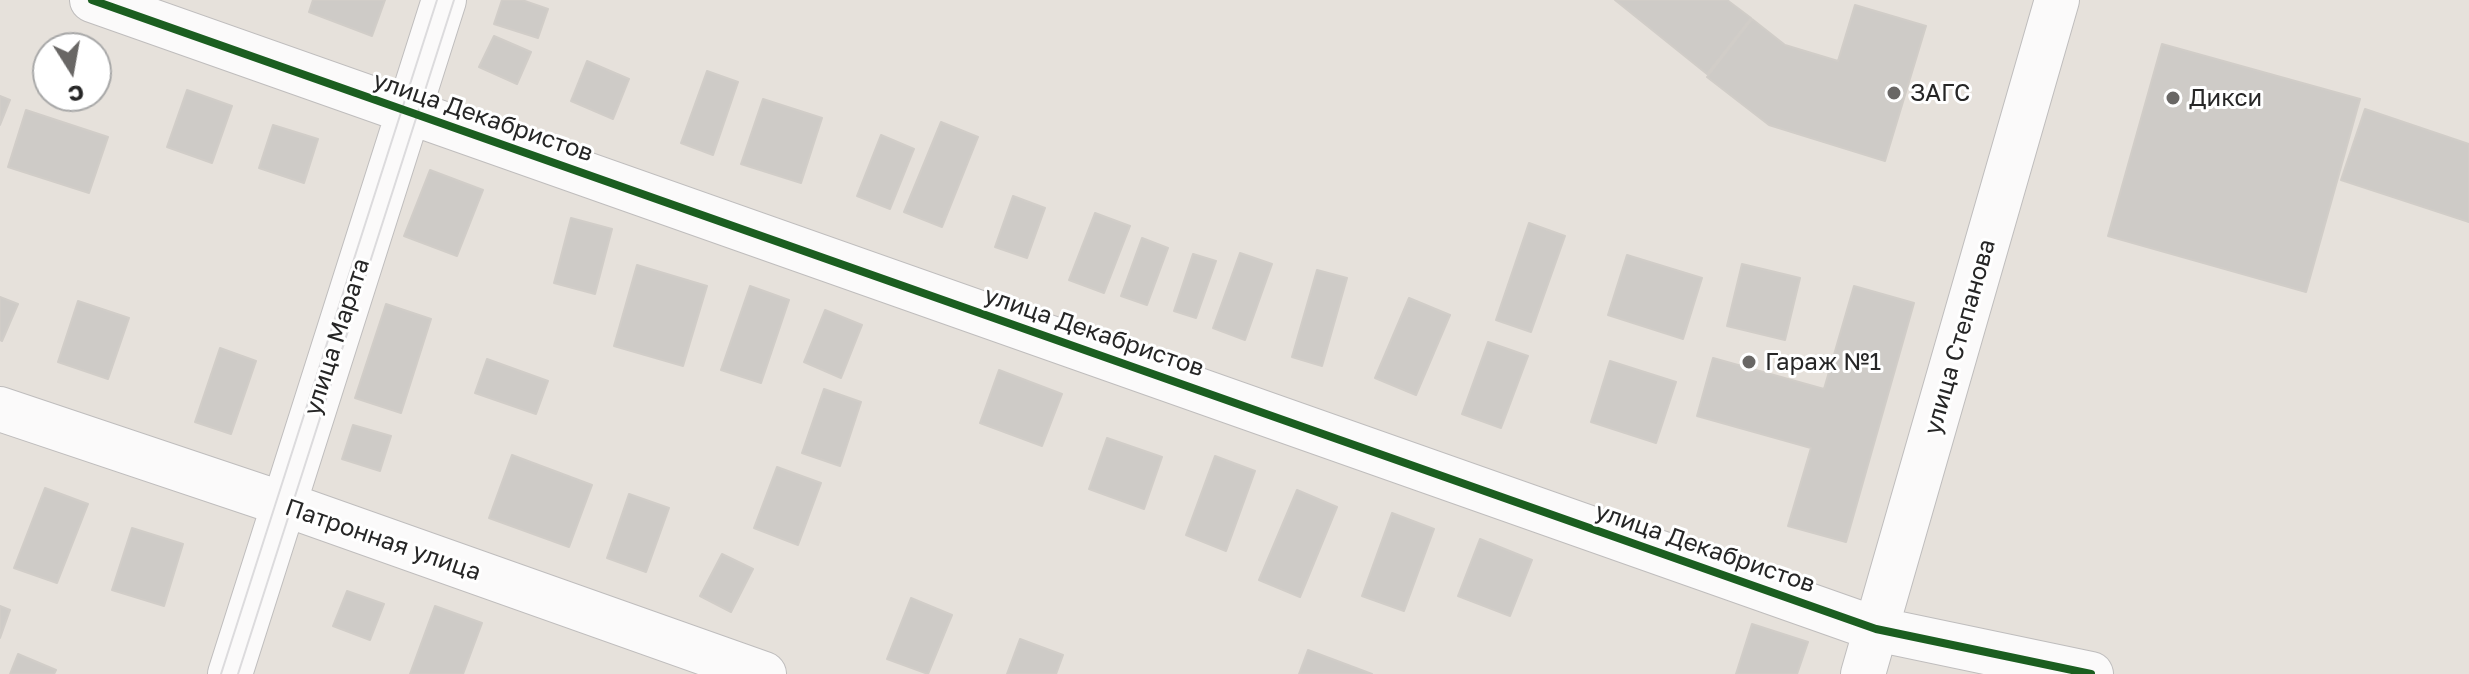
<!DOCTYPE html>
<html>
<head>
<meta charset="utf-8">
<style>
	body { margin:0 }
	#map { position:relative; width:2469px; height:674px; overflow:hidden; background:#e6e1db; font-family:"Golos Text",sans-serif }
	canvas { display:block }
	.north { position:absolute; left:32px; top:32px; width:80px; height:80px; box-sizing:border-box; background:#fff; border:2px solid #a8a8a8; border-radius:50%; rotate:169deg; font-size:22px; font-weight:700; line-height:32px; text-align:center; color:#262626 }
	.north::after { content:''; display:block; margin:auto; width:28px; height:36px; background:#696765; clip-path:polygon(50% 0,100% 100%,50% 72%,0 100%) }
</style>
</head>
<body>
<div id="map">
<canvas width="2469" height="674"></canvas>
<div class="north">С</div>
</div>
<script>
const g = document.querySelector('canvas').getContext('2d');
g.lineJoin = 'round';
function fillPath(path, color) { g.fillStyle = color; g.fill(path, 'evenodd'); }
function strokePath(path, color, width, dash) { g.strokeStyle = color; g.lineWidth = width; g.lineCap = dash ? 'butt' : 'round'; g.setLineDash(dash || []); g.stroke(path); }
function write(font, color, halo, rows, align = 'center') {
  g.font = font + ' "Golos Text",sans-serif'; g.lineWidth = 6; g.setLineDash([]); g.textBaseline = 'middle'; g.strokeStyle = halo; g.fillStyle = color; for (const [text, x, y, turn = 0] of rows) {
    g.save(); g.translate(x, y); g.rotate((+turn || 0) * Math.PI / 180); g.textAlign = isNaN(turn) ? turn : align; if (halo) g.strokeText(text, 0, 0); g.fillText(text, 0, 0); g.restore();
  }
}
const building = new Path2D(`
	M 313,0 L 385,0 L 372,36 L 309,12 Z
	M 502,0 L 522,0 L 548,9 L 538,38 L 494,24 Z
	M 1615,0 L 1727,0 L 1751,18 L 1707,74 Z
	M 1855,5 L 1926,26 L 1885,161 L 1769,125 L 1707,77 L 1752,19 L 1785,45 L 1838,61 Z
	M 494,36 L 531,52 L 517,84 L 479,67 Z
	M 2162,44 L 2360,99 L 2306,292 L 2108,236 Z
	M 587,61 L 629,79 L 613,119 L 571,101 Z
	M 707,71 L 738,82 L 713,155 L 681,143 Z
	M 187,90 L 232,106 L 212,163 L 167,147 Z
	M 0,96 L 10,100 L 0,125 Z
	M 763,99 L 822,118 L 801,183 L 741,164 Z
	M 2365,109 L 2469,144 L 2469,222 L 2341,180 Z
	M 26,110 L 108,137 L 89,193 L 8,167 Z
	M 941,122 L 978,137 L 942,227 L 904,212 Z
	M 273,125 L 318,139 L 304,183 L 259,168 Z
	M 881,135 L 914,149 L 890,209 L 857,196 Z
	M 430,170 L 483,190 L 457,256 L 404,236 Z
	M 1013,196 L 1045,208 L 1027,258 L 995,247 Z
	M 1095,213 L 1130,226 L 1104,293 L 1069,280 Z
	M 571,218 L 612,229 L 595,294 L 554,283 Z
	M 1529,223 L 1565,236 L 1531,332 L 1496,320 Z
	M 1142,238 L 1168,248 L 1147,305 L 1121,296 Z
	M 1240,253 L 1272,264 L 1245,340 L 1213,328 Z
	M 1193,254 L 1216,261 L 1196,318 L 1174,311 Z
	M 1627,255 L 1702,278 L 1683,339 L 1608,315 Z
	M 1742,264 L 1800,278 L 1785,340 L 1727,326 Z
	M 637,265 L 707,286 L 683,366 L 614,346 Z
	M 1317,270 L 1347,278 L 1322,366 L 1292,357 Z
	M 750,286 L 789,300 L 761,383 L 721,370 Z
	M 1854,286 L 1914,303 L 1846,542 L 1788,526 L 1811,448 L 1697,416 L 1713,358 L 1824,389 Z
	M 0,297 L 18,304 L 2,341 L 0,340 Z
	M 1409,298 L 1450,315 L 1416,395 L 1375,378 Z
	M 78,301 L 129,318 L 108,379 L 58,362 Z
	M 386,304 L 431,319 L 401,413 L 355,398 Z
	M 825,310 L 862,325 L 841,378 L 804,362 Z
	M 1488,342 L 1528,356 L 1501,428 L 1462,414 Z
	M 220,348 L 256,361 L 231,434 L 195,422 Z
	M 487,359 L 548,381 L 536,414 L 475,393 Z
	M 1610,361 L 1676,382 L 1656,443 L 1591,422 Z
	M 999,370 L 1062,394 L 1042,446 L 980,423 Z
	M 824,389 L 861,402 L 840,466 L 802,453 Z
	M 353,425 L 391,436 L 380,471 L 342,459 Z
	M 1107,438 L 1162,457 L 1144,509 L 1089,489 Z
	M 512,455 L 592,485 L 569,547 L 489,518 Z
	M 1215,456 L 1255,471 L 1226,551 L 1186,535 Z
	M 777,467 L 821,483 L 798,545 L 754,528 Z
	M 45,488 L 88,504 L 57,583 L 14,568 Z
	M 1297,490 L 1337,507 L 1300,597 L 1259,580 Z
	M 629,494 L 669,508 L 646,572 L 607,558 Z
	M 1392,513 L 1434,529 L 1404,611 L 1362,596 Z
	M 132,528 L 183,544 L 164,606 L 112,590 Z
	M 1480,539 L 1532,560 L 1510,616 L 1458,596 Z
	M 722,554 L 753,569 L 731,612 L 700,596 Z
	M 347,591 L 384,604 L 370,640 L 333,626 Z
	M 911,598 L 952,615 L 928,674 L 887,659 Z
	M 0,606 L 10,610 L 0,638 Z
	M 435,606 L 482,623 L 463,674 L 410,674 Z
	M 1752,624 L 1808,642 L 1797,674 L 1736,674 Z
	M 1020,639 L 1063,655 L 1056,674 L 1007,674 Z
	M 1308,650 L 1372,674 L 1299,674 Z
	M 18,654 L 56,670 L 54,674 L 10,674 Z`);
fillPath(building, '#cecbc7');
strokePath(building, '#d1cdc8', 2);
const minor = new Path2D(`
	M 92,0 L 1876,629 L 2091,674
	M 0,409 L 304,511 L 764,674
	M 230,674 L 444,0
	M 1863,674 L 2057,0`);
strokePath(minor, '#bfbdbd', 46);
strokePath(minor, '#fbfafa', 44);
strokePath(new Path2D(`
	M 221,674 L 437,0
	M 238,674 L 454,0`), '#dcdbdd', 2);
strokePath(new Path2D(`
	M 92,0 L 1876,629 L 2091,674`), '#1b5e20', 8);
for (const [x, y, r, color] of [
	[1894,93,8,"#696765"],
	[2173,98,8,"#696765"],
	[1749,362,8,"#696765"]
]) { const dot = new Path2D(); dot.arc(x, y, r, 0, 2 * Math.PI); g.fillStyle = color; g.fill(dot); strokePath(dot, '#fff', 3); }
write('24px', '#262626', '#fff', [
	["ЗАГС",1910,93],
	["Дикси",2189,98],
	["Гараж №1",1765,362]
], 'left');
write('24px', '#262626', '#fff', [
	["улица Декабристов",483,117,19],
	["улица Декабристов",1094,332,19],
	["улица Марата",337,337,-72],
	["улица Степанова",1960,337,-74],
	["Патронная улица",383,540,19],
	["улица Декабристов",1705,548,19]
]);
</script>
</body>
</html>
